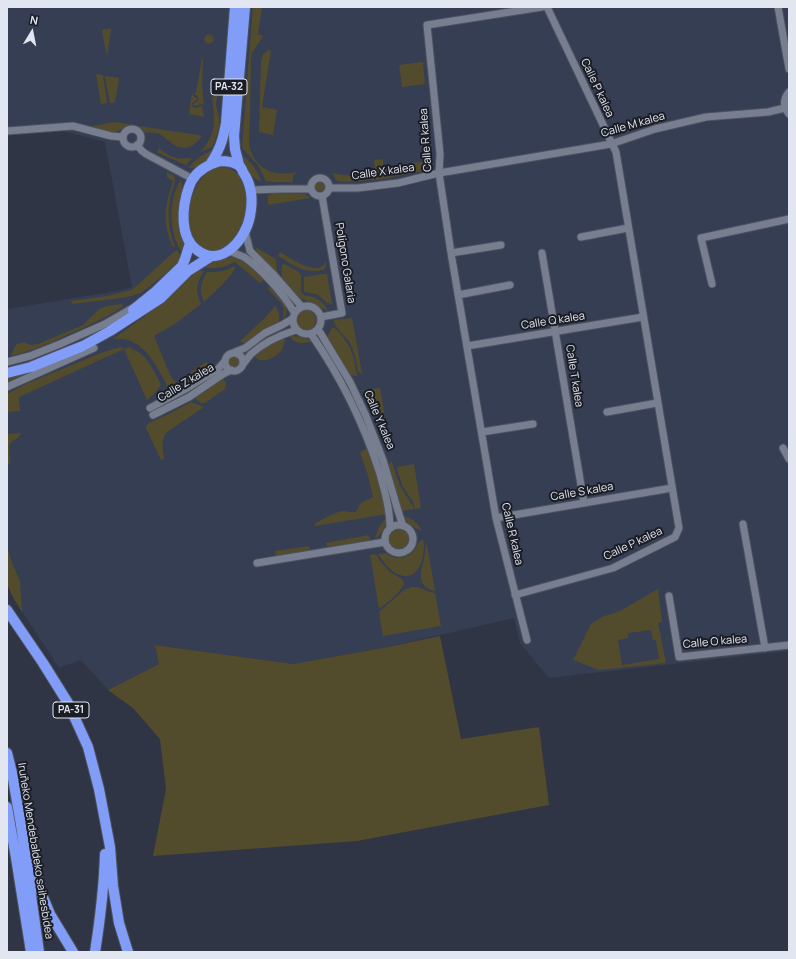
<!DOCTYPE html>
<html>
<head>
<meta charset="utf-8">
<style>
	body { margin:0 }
	#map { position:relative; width:796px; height:959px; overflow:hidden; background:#303545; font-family:Manrope,sans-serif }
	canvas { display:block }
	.frame { position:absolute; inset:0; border:8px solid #e2e6f0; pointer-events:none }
	.north { position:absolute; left:12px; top:12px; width:40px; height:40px; -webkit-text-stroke:3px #1b1d25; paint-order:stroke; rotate:10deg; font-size:11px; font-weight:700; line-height:16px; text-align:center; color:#e2e6f0 }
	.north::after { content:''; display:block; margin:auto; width:14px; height:18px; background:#e2e6f0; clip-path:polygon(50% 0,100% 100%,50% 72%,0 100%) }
</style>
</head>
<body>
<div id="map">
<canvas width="796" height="959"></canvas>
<div class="frame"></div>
<div class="north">N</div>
</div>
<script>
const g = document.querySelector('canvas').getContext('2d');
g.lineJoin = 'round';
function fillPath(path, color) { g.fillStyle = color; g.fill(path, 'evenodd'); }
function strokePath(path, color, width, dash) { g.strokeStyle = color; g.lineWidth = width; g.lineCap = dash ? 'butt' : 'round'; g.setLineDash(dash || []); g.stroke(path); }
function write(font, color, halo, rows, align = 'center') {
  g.font = font + ' Manrope,sans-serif'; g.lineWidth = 4; g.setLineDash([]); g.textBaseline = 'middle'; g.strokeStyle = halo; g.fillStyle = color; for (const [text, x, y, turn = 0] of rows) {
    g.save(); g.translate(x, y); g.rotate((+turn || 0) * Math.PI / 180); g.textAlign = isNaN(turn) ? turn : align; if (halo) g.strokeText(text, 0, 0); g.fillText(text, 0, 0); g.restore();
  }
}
fillPath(new Path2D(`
	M 7,7 L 789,7 L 789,651 L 549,678 L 520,643 L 514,618 L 388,647 L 293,664 L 156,645 L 159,664 L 108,690 L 81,660 L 59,668 L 14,599 L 7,584 L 7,309 L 117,291 L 132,287 L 105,142 L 67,132 L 57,124 L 7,127 Z`), '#363e53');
fillPath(new Path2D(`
	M 253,7 L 262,7 L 258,34 L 263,36 L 252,53 L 251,59 L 249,146 C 256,170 274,177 297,172 C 293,174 292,178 293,182 L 273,182 L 266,181 L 258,165 L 243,149 L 242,146 Z
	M 103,29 L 111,29 L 107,56 L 102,31 Z
	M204.5 39a4.5 4.5 0 1 1 9 0a4.5 4.5 0 1 1-9 0Z
	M 269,50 L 271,50 L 262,107 L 277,110 L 273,135 L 259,132 L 261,62 L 263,54 Z
	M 202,58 L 203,58 L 202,85 L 204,105 L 201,104 L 196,106 L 193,105 L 193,104 L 198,101 L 199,98 L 194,93 L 196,93 Z
	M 423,62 L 425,84 L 402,87 L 399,65 Z
	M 96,74 L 103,75 L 107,103 L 101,104 Z
	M 105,76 L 119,78 L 115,102 L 110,103 Z
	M 192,92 L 193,96 L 198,99 L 192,103 L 192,106 L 195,108 L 202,106 L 204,117 L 189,114 Z
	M 217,96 L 216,105 L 219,118 L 219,127 L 216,137 L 212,147 L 200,152 C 203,149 206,145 208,142 C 217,128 214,112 212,97 Z
	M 115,122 L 130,124 C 126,126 123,129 118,131 C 110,135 100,129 92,127 L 93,126 Z
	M 139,126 L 198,135 L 202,136 C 193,148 183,153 170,142 C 166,139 162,134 157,133 C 153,132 149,133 145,132 Z
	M 159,148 C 170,157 177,160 192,158 L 186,165 L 156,152 L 158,151 Z
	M 215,150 C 208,159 200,169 188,168 C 195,160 204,152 215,150 Z
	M 240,154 C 251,161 258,170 261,182 C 250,177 244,165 240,154 Z
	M 383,159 L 384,169 L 411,166 L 411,163 L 423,162 L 427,164 L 423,171 L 376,180 L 374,160 Z
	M 219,167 C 224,167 229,168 234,171 C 258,187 245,244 218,250 C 210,252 204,250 198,245 C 180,228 190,186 208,172 C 211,170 216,169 219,167 Z
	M 167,172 L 173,175 L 175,178 C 175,184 173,189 171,194 C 167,212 168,229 175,247 L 173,247 C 162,223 165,206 173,182 L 172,180 L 167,177 Z
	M 332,173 L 367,179 L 369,178 L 369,174 L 373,173 L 374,180 L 341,182 L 336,180 Z
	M 181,179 L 183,191 L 179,206 L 179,214 L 181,232 L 185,244 L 183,254 C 168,233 168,201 181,179 Z
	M315 186a5 5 0 1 1 10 0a5 5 0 1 1-10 0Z
	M 273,193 L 304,194 L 308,196 L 310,198 L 268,205 L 268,195 Z
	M 255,247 L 276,259 L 277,271 L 275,272 L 257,252 Z
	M 177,250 L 182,258 L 166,273 L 141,293 L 131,296 L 114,299 L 72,304 L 71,301 L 107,296 L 132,290 L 175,251 Z
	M 280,252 C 291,258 319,279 326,261 L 326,265 L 325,269 C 306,276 294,265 278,256 Z
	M 233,257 C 245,258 256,271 264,280 L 260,283 L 235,262 C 224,267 213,271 201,266 L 208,263 Z
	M 284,264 L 299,272 L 301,276 L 301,292 C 306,298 307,295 313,297 C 320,299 325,305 328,311 L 323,309 L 311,302 L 301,299 L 293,292 L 281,278 L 282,277 L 282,265 Z
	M 235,266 C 235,275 211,295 204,302 C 198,289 201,283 207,272 C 217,273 226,271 235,266 Z
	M 197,270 L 204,271 C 196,284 195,290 201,304 L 173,325 L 154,336 L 171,377 L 181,388 L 164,397 C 165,395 167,391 167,388 C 167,383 163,378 161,374 C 150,355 138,336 113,339 L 144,317 L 172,294 Z
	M 322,274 L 327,274 L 332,304 C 326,304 323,298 318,295 C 314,293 310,293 305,292 L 304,291 L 304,277 Z
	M 269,287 L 270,287 C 278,295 294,309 283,320 L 284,309 L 282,304 L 268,289 Z
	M 122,304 L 123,306 L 122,307 C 105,318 88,326 69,334 C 50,343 31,351 11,356 L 14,348 L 17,344 L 24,342 L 31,345 L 38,344 L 83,325 L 99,309 L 107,306 Z
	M 275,306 C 279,311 281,318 278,324 L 246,344 L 240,341 L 265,318 Z
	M296 320a10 10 0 1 1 20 0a10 10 0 1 1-20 0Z
	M 352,318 L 362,373 L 360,373 L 358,371 C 356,362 355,352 350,343 C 346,336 334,328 334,320 Z
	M 332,328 L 335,328 C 351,344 354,355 357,376 L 351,375 L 346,370 L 327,337 Z
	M 290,336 C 298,336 306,337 312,342 C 304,343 294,345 290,336 Z
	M 284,337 C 289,353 261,369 254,355 L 270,344 Z
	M 120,347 L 126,349 L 128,347 C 132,349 136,350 140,353 C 149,360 156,375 161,385 C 157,391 152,396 147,400 L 124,349 L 19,397 L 20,411 L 7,412 L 7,394 L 28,383 L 101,353 Z
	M228 362a6 6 0 1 1 12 0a6 6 0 1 1-12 0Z
	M 206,362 L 211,364 L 214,367 L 185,386 L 181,379 Z
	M 43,367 L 7,384 L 7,377 Z
	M 223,379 L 226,383 L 225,389 L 205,403 L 201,403 L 193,397 Z
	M 380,388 L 390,447 L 388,447 L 382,430 L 385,428 L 370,397 L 367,398 L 364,390 Z
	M 191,402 L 204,407 L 167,432 C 160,441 163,449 164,459 L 161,460 L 146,428 L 147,424 L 169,414 Z
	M 7,427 L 8,434 L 21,433 C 19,439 12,440 9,445 L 10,464 L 7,464 Z
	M 368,448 L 381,489 L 387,514 L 315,526 L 315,523 C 323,520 334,512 343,511 C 347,511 351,513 356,512 L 361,503 L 373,497 L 367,472 L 360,452 Z
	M 392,461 C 395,471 397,483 404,492 C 407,498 411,502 414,509 L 401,511 L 389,466 L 389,464 Z
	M 414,464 L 421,508 L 415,509 L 413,502 L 402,485 L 397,469 L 397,467 Z
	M 403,516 C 412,517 418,524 422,531 C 415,529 406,522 403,516 Z
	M 386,518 C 386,527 382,533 375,539 C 377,530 380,524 386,518 Z
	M389 539a10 10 0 1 1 20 0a10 10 0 1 1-20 0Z
	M 369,535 L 370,540 L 327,547 L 326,543 Z
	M 423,539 C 423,541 424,543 424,545 C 424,548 423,552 423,555 C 421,570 412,582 395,573 C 388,568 383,561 378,554 L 386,553 C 395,561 409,559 415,549 C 418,545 418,542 423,539 Z
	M 427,545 L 435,591 C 431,590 429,590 426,587 C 417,579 422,569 424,559 C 425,555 425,550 426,546 Z
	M 309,546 L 310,550 L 276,556 L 275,551 Z
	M 7,547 L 12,563 L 20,581 L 22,612 L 14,599 L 7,584 Z
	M 376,554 L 380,561 L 390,572 L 403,580 L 404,584 C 399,594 388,602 379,609 L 370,555 Z
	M 412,587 C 421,586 427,592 435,593 L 441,626 L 383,636 L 379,612 L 404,590 Z
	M 658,589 L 662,622 L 658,623 L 666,663 L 599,670 L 573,660 L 591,624 L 602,617 L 620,611 ZM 651,630 L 653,640 L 656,640 L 659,659 L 622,665 L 618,640 L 628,638 L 628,633 Z
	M 440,636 L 461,739 L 539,727 L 549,805 L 357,841 L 153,856 L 166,789 L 160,739 L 133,708 L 108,690 L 159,664 L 155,645 L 293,664 L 388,647 Z`), '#534c2c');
const minor = new Path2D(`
	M 778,7 L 789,69
	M 789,92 C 783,99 783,107 789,114
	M123 138a9 9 0 1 1 18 0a9 9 0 1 1-18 0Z
	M 7,131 L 73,126 L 111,136 L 122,137
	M 137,145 L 142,151 L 146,154 L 193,179
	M311 187a9 9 0 1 1 18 0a9 9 0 1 1-18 0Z
	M 329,188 L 358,188 L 398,183 L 439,173 L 611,144 L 655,129 L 706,117 L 768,112 L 785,108
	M 251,190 L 280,189 L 310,189
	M 245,231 L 250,251 L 274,275 L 302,307
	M 581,237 L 628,228
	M 229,251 C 234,253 239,255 244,257 C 261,268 284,295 294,312
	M 451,253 L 501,245
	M 542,253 L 584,503
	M 712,284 L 701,238 L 789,219
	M 458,295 L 510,285
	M293 320a14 14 0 1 1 28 0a14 14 0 1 1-28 0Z
	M 321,317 L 342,313 L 322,196
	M 318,329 L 350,382 L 366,416 L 383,460 L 399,514 L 403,526
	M 311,334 C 341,377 364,424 380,474 C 385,492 390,510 390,528
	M 467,346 L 643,317
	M 235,352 L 245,348 L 265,333 L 282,325 L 292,319
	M225 362a9 9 0 1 1 18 0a9 9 0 1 1-18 0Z
	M 7,362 L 30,356 L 60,344 L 105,324 L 136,306
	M 243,364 C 246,361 248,357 251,354 C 263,343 280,335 296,330
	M 7,387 L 94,348
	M 150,408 L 184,390 L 218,369 L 225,361
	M 607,412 L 657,403
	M 153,415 L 189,397 L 223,374 L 231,370
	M 482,432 L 533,424
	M 783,448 L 789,459
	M 496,518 L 672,488
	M 743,524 L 765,648
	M385 539a14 14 0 1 1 28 0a14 14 0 1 1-28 0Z
	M 257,563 L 385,542
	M 515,595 L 613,568 L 675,537 L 679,528 L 616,152 L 547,7
	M 669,596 L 679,657 L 789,645
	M 527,640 L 496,518 L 451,253 L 439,173 L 440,154 L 427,25 L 542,7`);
const highway = new Path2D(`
	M 220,161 C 226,161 233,162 238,165 C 240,166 242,169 243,172 C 252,185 253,201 250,216 C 246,239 221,269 197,250 C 179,237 182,206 189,187 C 190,185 191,181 193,179 C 199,169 210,164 220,161 Z
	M 211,163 C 220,149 223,140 226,123 L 235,7
	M 239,165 L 235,149 L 234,136 L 245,7
	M 133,310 L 154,293 L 182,266 L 185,259 L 190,243
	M 7,373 L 31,367 L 58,356 L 83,346 L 110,331 L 161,298 L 188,271 L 210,257
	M 7,610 L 43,663 L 68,703 L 88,747 L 99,789 L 110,847 L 113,886 L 119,923 L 128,952
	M 7,753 L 12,773 L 21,825 L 39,952
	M 7,807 L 16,858 L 31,952
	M 32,858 L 40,890 L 50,914 L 73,952
	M 95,952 C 100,920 104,887 105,854`);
strokePath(minor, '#4d515e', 9);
strokePath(highway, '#4d515e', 12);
strokePath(minor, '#777e90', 7);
strokePath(highway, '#819df7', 10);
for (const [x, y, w] of [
	[229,87,36],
	[71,710,36]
]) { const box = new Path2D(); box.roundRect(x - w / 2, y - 8, w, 16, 3); g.fillStyle = '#1b1d25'; g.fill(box); strokePath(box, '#e2e6f0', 1); }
write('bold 10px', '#e2e6f0', null, [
	["PA-32",229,87],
	["PA-31",71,710]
]);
write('11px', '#e2e6f0', '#1b1d25', [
	["Calle P kalea",597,88,65],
	["Calle M kalea",633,125,-16],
	["Calle R kalea",426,140,-94],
	["Calle X kalea",383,172,-8],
	["Polígono Galaria",345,263,81],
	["Calle Q kalea",553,321,-9],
	["Calle T kalea",574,376,81],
	["Calle Z kalea",186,383,-31],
	["Calle Y kalea",379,420,67],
	["Calle S kalea",582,492,-10],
	["Calle R kalea",512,534,77],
	["Calle P kalea",633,544,-25],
	["Calle O kalea",715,642,-5],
	["Iruñeko Mendebaldeko saihesbidea",35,851,81]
]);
</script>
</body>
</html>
